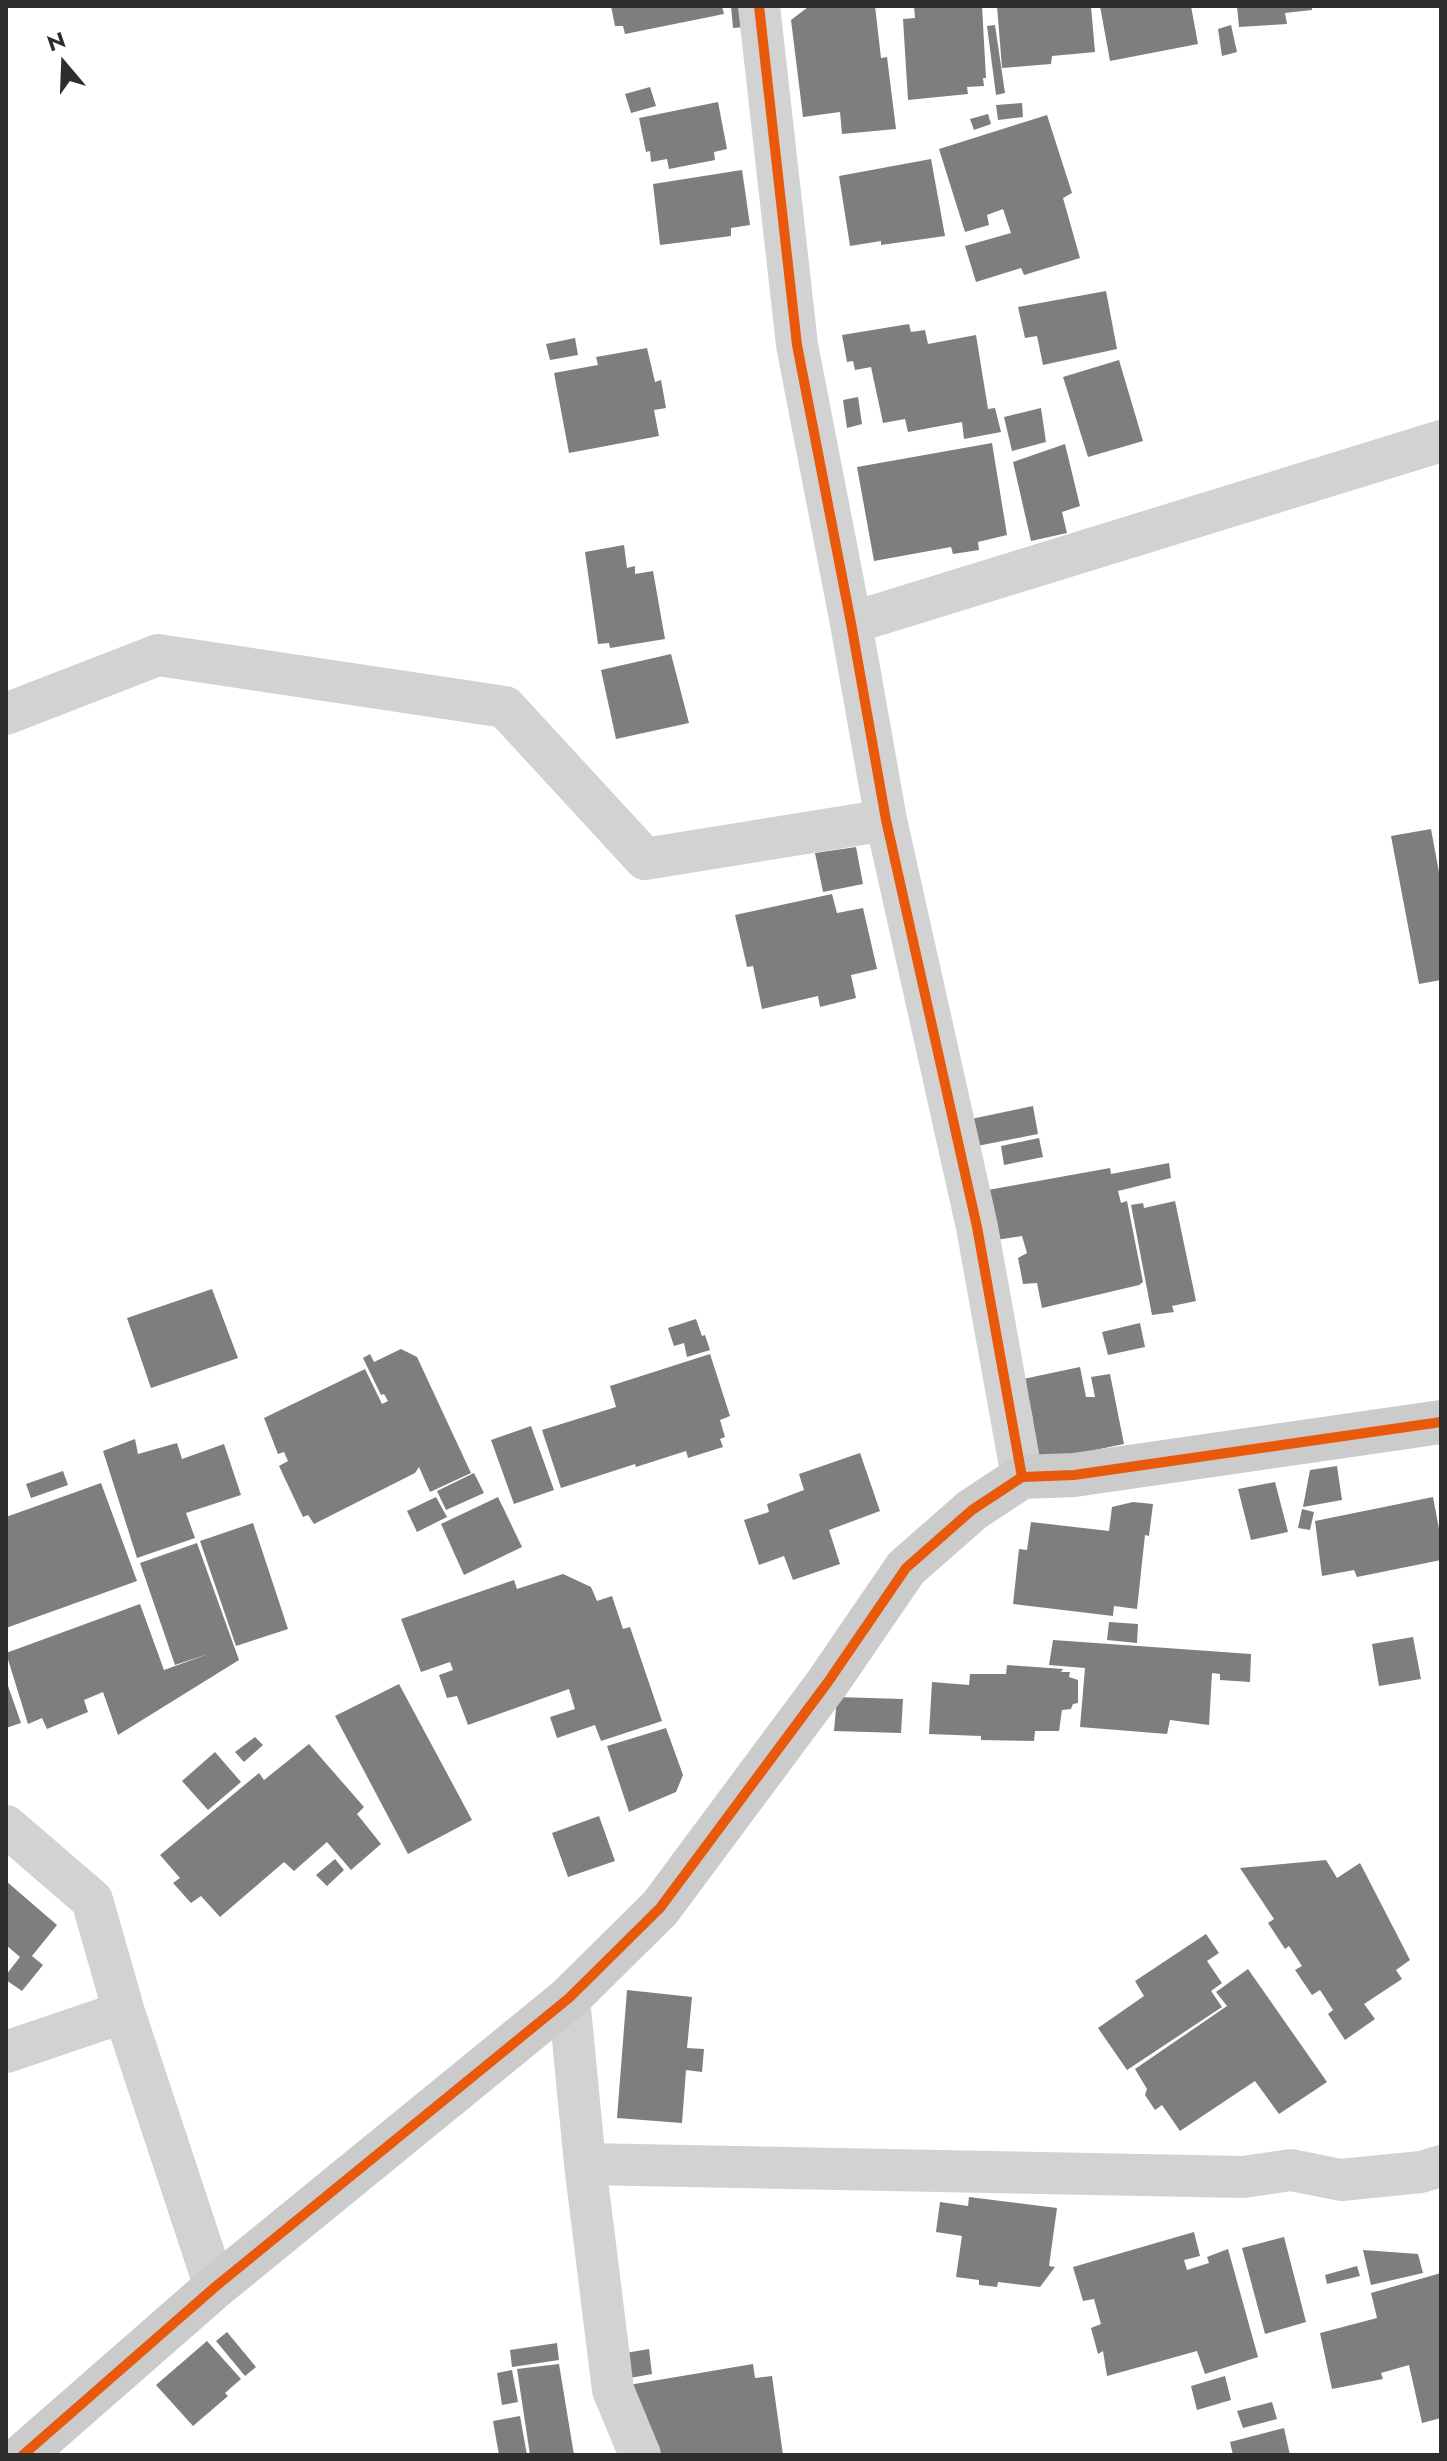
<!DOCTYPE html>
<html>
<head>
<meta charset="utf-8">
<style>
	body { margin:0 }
	#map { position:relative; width:1447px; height:2461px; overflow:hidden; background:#fff; font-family:Jost,sans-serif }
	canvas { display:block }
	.frame { position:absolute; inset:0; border:8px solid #2d2d2d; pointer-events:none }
	.north { position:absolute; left:24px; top:24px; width:80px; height:80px; -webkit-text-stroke:6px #fff; paint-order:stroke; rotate:341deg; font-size:22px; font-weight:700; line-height:32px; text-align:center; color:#2d2d2d }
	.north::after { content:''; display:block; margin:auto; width:28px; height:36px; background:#2d2d2d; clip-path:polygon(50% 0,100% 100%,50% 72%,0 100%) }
</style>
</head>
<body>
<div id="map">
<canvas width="1447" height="2461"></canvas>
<div class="frame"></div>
<div class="north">N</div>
</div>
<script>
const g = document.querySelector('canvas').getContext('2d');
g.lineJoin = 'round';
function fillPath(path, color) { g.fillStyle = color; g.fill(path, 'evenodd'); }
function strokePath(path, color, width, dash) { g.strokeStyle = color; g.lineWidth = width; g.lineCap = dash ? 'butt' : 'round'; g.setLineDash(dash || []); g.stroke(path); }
fillPath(new Path2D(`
	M 611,6 L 722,6 L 724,14 L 625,34 L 623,26 L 615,26 Z
	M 731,6 L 743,6 L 746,27 L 733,28 Z
	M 875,6 L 881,58 L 887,57 L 896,129 L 842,134 L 840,112 L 803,117 L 791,20 L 808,7 Z
	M 914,6 L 982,6 L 986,78 L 983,78 L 984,86 L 967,87 L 968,94 L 908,100 L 903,19 L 915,18 Z
	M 997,6 L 1091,6 L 1095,52 L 1052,56 L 1051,64 L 1002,68 Z
	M 1100,6 L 1191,6 L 1198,44 L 1110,61 Z
	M 1237,6 L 1312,6 L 1312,10 L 1285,13 L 1287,24 L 1239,27 Z
	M 995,25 L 1005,93 L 996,95 L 987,26 Z
	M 1231,25 L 1237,52 L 1222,56 L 1218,29 Z
	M 650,87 L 656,106 L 631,113 L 625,94 Z
	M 718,102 L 727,149 L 714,152 L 715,160 L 669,169 L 667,159 L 651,162 L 650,151 L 646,152 L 639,118 Z
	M 1022,103 L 1023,117 L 998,120 L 996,105 Z
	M 988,114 L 991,124 L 974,130 L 970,119 Z
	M 1047,115 L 1072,193 L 1063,198 L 1080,258 L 1024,275 L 1021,268 L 976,282 L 965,246 L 1011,233 L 1003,209 L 987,215 L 989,225 L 965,232 L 939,149 Z
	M 931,159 L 945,236 L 881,245 L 881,241 L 850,246 L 839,176 Z
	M 742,170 L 750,225 L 731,228 L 731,236 L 660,245 L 653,184 Z
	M 1106,291 L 1117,349 L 1043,365 L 1037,336 L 1025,338 L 1018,307 Z
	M 909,324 L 911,332 L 925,330 L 928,344 L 976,335 L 988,409 L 995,408 L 1001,432 L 964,439 L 962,422 L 908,432 L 905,419 L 883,423 L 871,367 L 855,370 L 853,361 L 847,362 L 842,335 Z
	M 575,338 L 578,355 L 550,360 L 546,344 Z
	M 647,348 L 655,382 L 661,380 L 666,408 L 654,410 L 659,436 L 569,453 L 554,373 L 598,365 L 596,357 Z
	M 1119,360 L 1143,441 L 1088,457 L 1063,377 Z
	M 858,397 L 862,424 L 847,428 L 843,400 Z
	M 1041,408 L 1046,442 L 1012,451 L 1004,417 Z
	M 992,443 L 1007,535 L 978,542 L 979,550 L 953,554 L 951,547 L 874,561 L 857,467 Z
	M 1065,444 L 1080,506 L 1062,512 L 1067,533 L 1031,541 L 1013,462 Z
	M 624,545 L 627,568 L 635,566 L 635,574 L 653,571 L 665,639 L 610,648 L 609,643 L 598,644 L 585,552 Z
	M 671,654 L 689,723 L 616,739 L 601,670 Z
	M 1431,829 L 1441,883 L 1441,980 L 1419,984 L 1391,836 Z
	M 856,847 L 863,884 L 823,892 L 815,853 Z
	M 832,894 L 837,913 L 863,908 L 877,969 L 851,975 L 856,998 L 820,1007 L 818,996 L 762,1009 L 753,966 L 747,967 L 735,915 Z
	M 1033,1106 L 1038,1134 L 977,1146 L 971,1119 Z
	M 1039,1138 L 1043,1157 L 1004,1165 L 1001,1146 Z
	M 1169,1163 L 1171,1178 L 1118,1191 L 1121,1203 L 1127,1201 L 1143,1282 L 1139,1285 L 1042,1308 L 1037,1283 L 1023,1284 L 1018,1258 L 1027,1253 L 1022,1236 L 996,1240 L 988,1190 L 1110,1168 L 1111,1174 Z
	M 1175,1201 L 1196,1301 L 1172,1306 L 1174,1312 L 1152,1315 L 1131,1205 L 1143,1203 L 1144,1208 Z
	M 212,1289 L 238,1358 L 151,1388 L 127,1318 Z
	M 696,1319 L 702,1336 L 705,1335 L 710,1350 L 687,1357 L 684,1343 L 674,1346 L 668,1328 Z
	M 1140,1323 L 1145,1347 L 1108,1355 L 1102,1332 Z
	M 401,1349 L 417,1357 L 471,1473 L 430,1492 L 419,1467 L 415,1473 L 314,1524 L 308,1515 L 303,1517 L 279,1466 L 288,1461 L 284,1452 L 278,1454 L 264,1418 L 365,1369 L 382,1404 L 388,1401 L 384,1394 L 381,1395 L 363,1358 L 370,1354 L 374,1362 Z
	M 710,1354 L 730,1416 L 720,1420 L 725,1437 L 720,1439 L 723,1447 L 688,1458 L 686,1451 L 636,1467 L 635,1464 L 561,1488 L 542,1430 L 616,1407 L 610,1386 Z
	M 1080,1367 L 1086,1397 L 1095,1397 L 1091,1377 L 1110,1374 L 1124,1444 L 1037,1462 L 1028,1421 L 1033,1419 L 1023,1379 Z
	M 531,1426 L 554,1490 L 514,1504 L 491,1440 Z
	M 135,1439 L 138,1454 L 177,1443 L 182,1459 L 224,1444 L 241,1495 L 186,1513 L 195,1538 L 137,1558 L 103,1451 Z
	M 860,1453 L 880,1511 L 829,1530 L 840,1564 L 793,1580 L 784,1556 L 759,1565 L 744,1520 L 769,1512 L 767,1504 L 804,1490 L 799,1474 Z
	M 1337,1466 L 1342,1500 L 1303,1507 L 1310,1470 Z
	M 63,1471 L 68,1485 L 31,1498 L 26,1484 Z
	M 474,1473 L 484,1493 L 446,1510 L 437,1491 Z
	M 1275,1482 L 1288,1532 L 1251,1540 L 1238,1489 Z
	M 101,1483 L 137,1581 L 6,1628 L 6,1517 Z
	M 436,1497 L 447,1517 L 417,1532 L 407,1511 Z
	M 498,1497 L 522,1547 L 464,1575 L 441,1524 Z
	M 1433,1497 L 1441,1539 L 1441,1560 L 1357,1577 L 1354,1570 L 1322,1576 L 1315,1521 Z
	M 1133,1502 L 1153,1504 L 1149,1536 L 1145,1535 L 1137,1609 L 1114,1606 L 1113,1616 L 1013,1604 L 1019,1549 L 1027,1550 L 1031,1522 L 1109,1531 L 1112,1507 Z
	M 1302,1509 L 1314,1512 L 1310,1530 L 1298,1528 Z
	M 253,1523 L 288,1629 L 236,1646 L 200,1541 Z
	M 197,1543 L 239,1660 L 118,1735 L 103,1692 L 84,1700 L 88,1712 L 47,1729 L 42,1718 L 28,1724 L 6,1653 L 140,1604 L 164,1670 L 211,1653 L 175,1665 L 140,1563 Z
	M 563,1574 L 591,1587 L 597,1601 L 612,1596 L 623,1629 L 630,1627 L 662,1721 L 601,1741 L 595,1725 L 557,1738 L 550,1717 L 575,1709 L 569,1689 L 468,1725 L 457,1696 L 447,1698 L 439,1675 L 453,1670 L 450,1662 L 421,1672 L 401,1619 L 514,1580 L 517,1589 Z
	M 1109,1622 L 1138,1624 L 1137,1643 L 1107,1640 Z
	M 1413,1637 L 1421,1679 L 1379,1686 L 1372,1644 Z
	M 1053,1640 L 1251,1654 L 1250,1682 L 1220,1680 L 1220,1674 L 1212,1673 L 1209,1725 L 1170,1720 L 1167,1734 L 1080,1727 L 1085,1668 L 1049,1665 Z
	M 1007,1665 L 1063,1669 L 1061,1672 L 1070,1672 L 1069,1677 L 1078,1680 L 1078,1703 L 1073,1704 L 1071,1709 L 1062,1710 L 1059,1731 L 1035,1731 L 1034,1741 L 981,1740 L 981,1736 L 929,1734 L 932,1682 L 969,1685 L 970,1674 L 1006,1674 Z
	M 6,1680 L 21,1723 L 6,1728 Z
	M 399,1684 L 472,1820 L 408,1854 L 335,1716 Z
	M 837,1697 L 903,1699 L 901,1733 L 834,1731 Z
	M 666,1728 L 683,1775 L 676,1792 L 629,1812 L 607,1746 Z
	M 255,1737 L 263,1745 L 244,1762 L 235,1752 Z
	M 309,1744 L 364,1807 L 357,1814 L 381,1844 L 351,1870 L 327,1842 L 294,1871 L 284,1862 L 220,1917 L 201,1896 L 191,1903 L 173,1883 L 180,1878 L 160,1855 L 259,1773 L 264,1780 Z
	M 215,1752 L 241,1782 L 208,1810 L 182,1781 Z
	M 599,1816 L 615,1861 L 568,1877 L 552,1833 Z
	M 335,1859 L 344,1870 L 327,1886 L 316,1875 Z
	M 1326,1860 L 1337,1878 L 1360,1863 L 1410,1960 L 1396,1970 L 1402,1979 L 1364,2004 L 1375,2019 L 1345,2040 L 1328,2014 L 1333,2010 L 1320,1990 L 1312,1995 L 1295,1970 L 1302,1966 L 1289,1946 L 1285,1949 L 1268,1923 L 1274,1919 L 1240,1868 Z
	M 6,1881 L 57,1925 L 32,1956 L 43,1965 L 22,1991 L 6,1980 L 6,1975 L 20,1957 L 6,1945 Z
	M 1206,1934 L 1219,1953 L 1207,1961 L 1222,1983 L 1211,1991 L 1222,2007 L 1127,2070 L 1098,2028 L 1144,1996 L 1135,1981 Z
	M 1248,1969 L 1327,2082 L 1279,2114 L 1255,2081 L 1180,2131 L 1162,2105 L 1155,2110 L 1145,2095 L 1147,2089 L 1135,2069 L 1227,2006 L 1216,1992 Z
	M 627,1990 L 692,1997 L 687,2048 L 704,2049 L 702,2072 L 686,2070 L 682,2123 L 617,2118 Z
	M 969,2197 L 1057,2208 L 1049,2266 L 1055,2267 L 1040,2287 L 998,2282 L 997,2287 L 979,2285 L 979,2280 L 956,2277 L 962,2236 L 936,2232 L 940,2202 L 968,2206 Z
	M 1194,2232 L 1200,2256 L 1184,2260 L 1187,2270 L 1209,2263 L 1207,2257 L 1228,2249 L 1258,2357 L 1205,2374 L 1197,2351 L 1107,2376 L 1103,2351 L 1098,2354 L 1091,2328 L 1101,2324 L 1094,2299 L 1083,2301 L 1073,2267 Z
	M 1284,2237 L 1306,2322 L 1265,2334 L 1242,2248 Z
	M 1363,2250 L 1418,2254 L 1423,2273 L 1371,2285 Z
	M 1357,2266 L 1360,2276 L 1327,2284 L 1325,2275 Z
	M 1441,2273 L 1441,2418 L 1422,2423 L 1409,2365 L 1381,2373 L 1383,2379 L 1332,2389 L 1320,2333 L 1377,2318 L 1371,2293 Z
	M 227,2332 L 256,2367 L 245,2376 L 216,2341 Z
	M 207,2341 L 241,2379 L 225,2393 L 228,2396 L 193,2426 L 156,2385 Z
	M 557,2343 L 559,2360 L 512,2367 L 510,2350 Z
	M 649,2349 L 652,2374 L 607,2382 L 602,2357 Z
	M 559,2364 L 574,2455 L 530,2455 L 517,2369 Z
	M 753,2364 L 755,2378 L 772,2376 L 783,2455 L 620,2455 L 611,2388 Z
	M 512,2370 L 518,2402 L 502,2405 L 497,2373 Z
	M 1225,2376 L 1231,2400 L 1197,2410 L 1191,2386 Z
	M 1272,2402 L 1277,2419 L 1243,2428 L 1237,2411 Z
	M 520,2416 L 527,2455 L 499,2455 L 493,2421 Z
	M 1284,2428 L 1290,2455 L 1233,2455 L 1230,2442 Z`), '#7e7e7e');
strokePath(new Path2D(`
	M 759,6 L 797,345 L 851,623 L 886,820 L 977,1227 L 1022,1477
	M 851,623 L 1441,441
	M 6,714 L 158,655 L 505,707 L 645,859 L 886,820
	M 6,1826 L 92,1900 L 124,2012 L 215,2287
	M 569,1998 L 585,2164 L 613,2390 L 640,2455
	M 6,2052 L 124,2012
	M 585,2164 L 1243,2177 L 1291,2170 L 1341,2180 L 1421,2172 L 1441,2166`), '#d2d2d2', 42);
strokePath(new Path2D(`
	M 23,2455 L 215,2287 L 569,1998 L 660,1908 L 828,1682 L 906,1568 L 972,1510 L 1022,1477 L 1074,1475 L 1441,1422`), '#cbcbcb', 44);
strokePath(new Path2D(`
	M 759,6 L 797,345 L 851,623 L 886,820 L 977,1227 L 1022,1477
	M 23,2455 L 215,2287 L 569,1998 L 660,1908 L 828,1682 L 906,1568 L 972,1510 L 1022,1477 L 1074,1475 L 1441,1422`), '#e8590c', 10);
</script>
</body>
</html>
